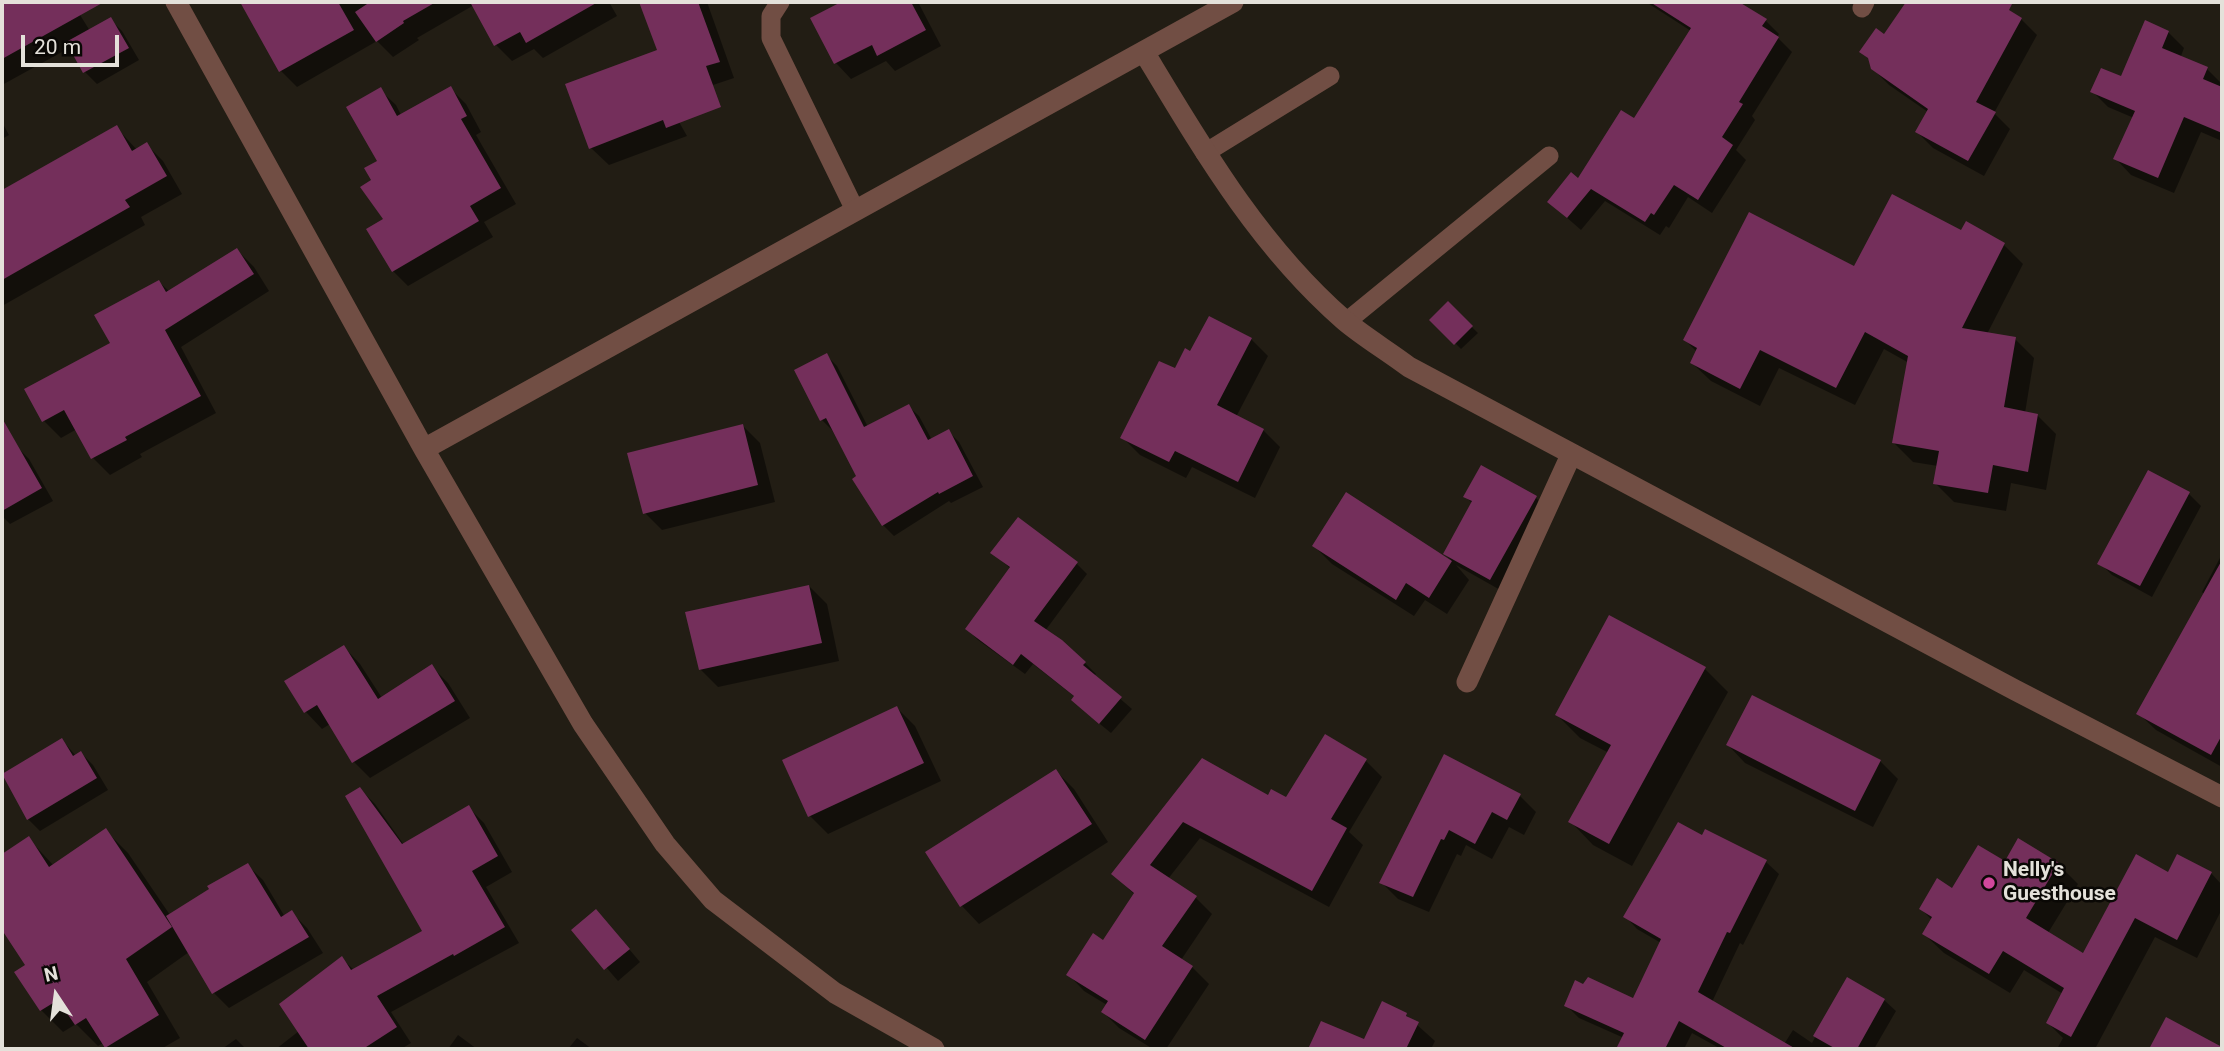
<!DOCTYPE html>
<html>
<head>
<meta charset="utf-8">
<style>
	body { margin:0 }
	#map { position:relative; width:2224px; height:1051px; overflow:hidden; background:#221d14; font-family:Roboto,sans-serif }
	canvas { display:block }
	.frame { position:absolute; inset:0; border:4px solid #e4e1da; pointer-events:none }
	.north { position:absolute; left:21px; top:960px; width:70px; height:70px; -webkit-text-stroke:5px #0a0805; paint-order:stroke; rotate:347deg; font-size:19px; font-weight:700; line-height:28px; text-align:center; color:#e4e1da }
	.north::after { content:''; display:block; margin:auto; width:24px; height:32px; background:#e4e1da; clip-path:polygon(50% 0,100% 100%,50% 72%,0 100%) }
	.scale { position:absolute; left:21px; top:35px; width:98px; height:32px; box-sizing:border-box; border:4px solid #e4e1da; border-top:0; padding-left:9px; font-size:21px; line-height:24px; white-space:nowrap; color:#e4e1da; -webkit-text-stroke:5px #0a0805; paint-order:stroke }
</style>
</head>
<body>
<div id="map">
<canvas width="2224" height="1051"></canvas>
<div class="frame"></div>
<div class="north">N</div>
<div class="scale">20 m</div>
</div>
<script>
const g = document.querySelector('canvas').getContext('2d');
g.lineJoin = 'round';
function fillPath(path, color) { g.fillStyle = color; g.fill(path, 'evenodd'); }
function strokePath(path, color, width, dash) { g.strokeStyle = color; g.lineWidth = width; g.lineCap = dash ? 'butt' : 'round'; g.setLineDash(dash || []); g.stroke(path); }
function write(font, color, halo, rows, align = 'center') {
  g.font = font + ' Roboto,sans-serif'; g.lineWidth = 5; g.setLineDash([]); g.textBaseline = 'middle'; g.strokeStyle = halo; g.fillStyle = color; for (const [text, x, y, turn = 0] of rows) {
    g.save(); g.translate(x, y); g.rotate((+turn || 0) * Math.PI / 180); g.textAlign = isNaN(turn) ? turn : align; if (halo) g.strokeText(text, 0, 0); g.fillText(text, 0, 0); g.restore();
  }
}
fillPath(new Path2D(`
	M 2,2 L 72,2 L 90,31 L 110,19 L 122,31 L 139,60 L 97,84 L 85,72 L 71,47 L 2,85 Z
	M 242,2 L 609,2 L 617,16 L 543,58 L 534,49 L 512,61 L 495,44 L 474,5 L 417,38 L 419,40 L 393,57 L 377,41 L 297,87 L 281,71 Z
	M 661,2 L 707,2 L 734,78 L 713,85 L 697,69 Z
	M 845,2 L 918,2 L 941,46 L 895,71 L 886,61 L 851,79 L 836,63 L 812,19 Z
	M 1646,2 L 1735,2 L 1765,20 L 1779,34 L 1777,37 L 1792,52 L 1752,116 L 1755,120 L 1736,150 L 1746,160 L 1712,213 L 1688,197 L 1669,228 L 1666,226 L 1660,235 L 1605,201 L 1581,230 L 1549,202 L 1579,181 L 1635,120 L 1691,31 Z
	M 1909,2 L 1970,2 L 1983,11 L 1990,2 L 2021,19 L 2037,35 L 1994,113 L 2010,129 L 1984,176 L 1933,148 L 1917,132 L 1928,112 L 1889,85 L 1872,68 L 1870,60 L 1862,52 L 1884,36 Z
	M 2168,32 L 2184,48 L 2181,56 L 2207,69 L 2222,84 L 2222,141 L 2201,132 L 2174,193 L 2131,175 L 2116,159 L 2134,118 L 2108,107 L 2092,91 L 2122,79 Z
	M 654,78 L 687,136 L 609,165 L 591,148 Z
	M 450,88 L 466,104 L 481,132 L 476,135 L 516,204 L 484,222 L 493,237 L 408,286 L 393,271 L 386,219 L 373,180 L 379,161 L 380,90 L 396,105 L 401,115 Z
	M 2,122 L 9,135 L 2,139 Z
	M 116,127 L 137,150 L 147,145 L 163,161 L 182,194 L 141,217 L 145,225 L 2,306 L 2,192 Z
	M 1962,232 L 2004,245 L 2023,264 L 1987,334 L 2015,339 L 2034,358 L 2025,413 L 2037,415 L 2056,434 L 2046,490 L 2011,483 L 2006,511 L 1954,502 L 1935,483 L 1938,466 L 1913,462 L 1894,443 L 1909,363 L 1884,349 L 1855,405 L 1779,368 L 1760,406 L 1711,381 L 1692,363 L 1697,352 L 1685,340 L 1854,268 Z
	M 237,250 L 254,267 L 269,291 L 181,347 L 216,413 L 140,454 L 142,457 L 110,475 L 93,458 L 77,429 L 61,438 L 44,421 L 27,390 L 112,344 L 159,282 L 170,292 Z
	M 1448,304 L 1478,333 L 1461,349 L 1432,320 Z
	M 1251,339 L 1268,356 L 1236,417 L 1263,430 L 1280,447 L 1255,498 L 1192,467 L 1186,478 L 1140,455 L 1123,438 L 1175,371 Z
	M 826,355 L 837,366 L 868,427 L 908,406 L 919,416 L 932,440 L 949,432 L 959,442 L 983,487 L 951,503 L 949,501 L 894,536 L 883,525 L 855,479 L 859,477 L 832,430 L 822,420 Z
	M 742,425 L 760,443 L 775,502 L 662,530 L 645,513 Z
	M 17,447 L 29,459 L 53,501 L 10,524 L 2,516 L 2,456 Z
	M 1482,468 L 1536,498 L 1548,510 L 1502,591 L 1456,565 L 1469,580 L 1447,614 L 1425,600 L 1414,616 L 1332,564 L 1314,546 L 1450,561 L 1451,560 L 1445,554 L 1473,504 L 1465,496 Z
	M 2189,494 L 2201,506 L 2152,597 L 2112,575 L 2100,563 Z
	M 993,553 L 1076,563 L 1087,574 L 1045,631 L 1085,663 L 1096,674 L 1094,676 L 1132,709 L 1111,733 L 1084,711 L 1075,697 L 1033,664 L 1025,674 L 978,640 L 967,629 L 1011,569 Z
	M 2222,554 L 2222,767 L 2156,730 L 2138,713 L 2205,595 L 2202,592 Z
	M 809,586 L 827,604 L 839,661 L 718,687 L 700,669 Z
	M 344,647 L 360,664 L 382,698 L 432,667 L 448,683 L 470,718 L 370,778 L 354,762 L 330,724 L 322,729 L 306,712 L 287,682 Z
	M 1705,669 L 1728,692 L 1632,866 L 1593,845 L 1571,822 L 1609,753 L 1580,738 L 1557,715 Z
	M 897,708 L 915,726 L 941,781 L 828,834 L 810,816 Z
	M 62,740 L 76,756 L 81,753 L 93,765 L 108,790 L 40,831 L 28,819 Z
	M 1728,745 L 1880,761 L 1898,779 L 1873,827 L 1745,763 Z
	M 1444,756 L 1520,796 L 1536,812 L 1524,835 L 1509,827 L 1492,859 L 1466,845 L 1461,856 L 1457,854 L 1429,912 L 1398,899 L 1381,882 Z
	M 1202,761 L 1269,798 L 1287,800 L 1366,761 L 1382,777 L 1349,832 L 1363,845 L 1329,907 L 1200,838 L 1168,879 L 1196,898 L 1212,914 L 1181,960 L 1192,967 L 1209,984 L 1166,1049 L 1153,1049 L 1119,1028 L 1103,1012 L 1107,1005 L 1084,991 L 1068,974 L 1104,943 L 1135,895 L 1113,874 Z
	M 1056,771 L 1074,789 L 1108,842 L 979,924 L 962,906 L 927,853 Z
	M 360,789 L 375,804 L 404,845 L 469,808 L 484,823 L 512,872 L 486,887 L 519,943 L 391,1012 L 411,1043 L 401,1049 L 276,1049 L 299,1031 L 342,959 L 354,970 L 425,932 Z
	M 106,831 L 128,853 L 170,915 L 247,865 L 263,880 L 285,917 L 292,913 L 307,928 L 323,953 L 229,1008 L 214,993 L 189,952 L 147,982 L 180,1038 L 161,1049 L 108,1049 L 103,1043 L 98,1046 L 76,1024 L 63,1032 L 41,1010 L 28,965 L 2,927 L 2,856 L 28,838 L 54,866 Z
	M 1703,837 L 1766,862 L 1779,874 L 1743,945 L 1740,943 L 1712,1002 L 1765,1038 L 1758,1049 L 1721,1049 L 1692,1033 L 1684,1049 L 1618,1049 L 1624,1038 L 1579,1018 L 1566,1005 L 1633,1000 L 1661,943 L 1637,929 L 1625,916 Z
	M 2006,863 L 2058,864 L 2078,884 L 2048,933 L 2084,955 L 2169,874 L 2211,873 L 2222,885 L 2222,909 L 2197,958 L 2155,937 L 2096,1047 L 2101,1049 L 2057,1049 L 2063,1038 L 2048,1023 L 2063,994 L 2024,970 L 2010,993 L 1944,953 L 1924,934 L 1932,920 L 1921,909 Z
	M 608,924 L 640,962 L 618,981 L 574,930 Z
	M 1847,979 L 1884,1000 L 1896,1011 L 1874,1049 L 1781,1049 L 1793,1030 L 1812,1043 Z
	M 1406,1015 L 1435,1041 L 1431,1049 L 1310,1049 L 1322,1023 L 1365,1042 Z
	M 458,1035 L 477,1049 L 448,1049 Z
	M 577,1038 L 592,1049 L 568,1049 Z
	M 236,1039 L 246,1049 L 222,1049 Z`), '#0007');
fillPath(new Path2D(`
	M 2,2 L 104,2 L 2,59 Z
	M 240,2 L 338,2 L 354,30 L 279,72 Z
	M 370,2 L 436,2 L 403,21 L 404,23 L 376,42 L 355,12 Z
	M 470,2 L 598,2 L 526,43 L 520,32 L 494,46 Z
	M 639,2 L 698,2 L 720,62 L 706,66 L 721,107 L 666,128 L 663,120 L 589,149 L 565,84 L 657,50 Z
	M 841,2 L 911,2 L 926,30 L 877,56 L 872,45 L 834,64 L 810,18 Z
	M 1650,2 L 1739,2 L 1767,19 L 1762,26 L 1779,37 L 1739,102 L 1743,104 L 1722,137 L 1733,145 L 1698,200 L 1674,185 L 1654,215 L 1651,213 L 1645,222 L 1591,189 L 1567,218 L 1547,202 L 1571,172 L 1578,178 L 1621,110 L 1634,118 L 1691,28 Z
	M 1906,2 L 2013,2 L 2009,10 L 2022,18 L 1976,102 L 1996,112 L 1968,161 L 1915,132 L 1928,109 L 1871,69 L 1868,58 L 1859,52 L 1876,28 L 1884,34 Z
	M 111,17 L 129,48 L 83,73 L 66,42 Z
	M 2145,20 L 2169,31 L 2162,48 L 2208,67 L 2203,79 L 2222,87 L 2222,133 L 2184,117 L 2158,178 L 2113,159 L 2135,111 L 2090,92 L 2101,68 L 2121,76 Z
	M 451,86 L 467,116 L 461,119 L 501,188 L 470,206 L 479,221 L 392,272 L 366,229 L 383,219 L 360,187 L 371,180 L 364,168 L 377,161 L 346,107 L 381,87 L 397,116 Z
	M 117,125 L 132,151 L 147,142 L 167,176 L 125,200 L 130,207 L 2,280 L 2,190 Z
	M 1892,194 L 1961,230 L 1966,221 L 2005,243 L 1962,328 L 2016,337 L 2004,407 L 2038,414 L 2028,472 L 1993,465 L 1988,493 L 1933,484 L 1939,451 L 1892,443 L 1908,356 L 1865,332 L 1836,388 L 1760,350 L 1740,389 L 1690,363 L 1697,348 L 1683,340 L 1749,212 L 1854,266 Z
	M 237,248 L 254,274 L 165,330 L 201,396 L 125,437 L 127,440 L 91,459 L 64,410 L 42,422 L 24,389 L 110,343 L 94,315 L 159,280 L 166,292 Z
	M 1448,301 L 1473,326 L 1454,345 L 1429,320 Z
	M 1209,316 L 1252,338 L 1217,405 L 1264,429 L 1238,482 L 1175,451 L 1169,462 L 1120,438 L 1159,361 L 1175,368 L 1185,348 L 1190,351 Z
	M 827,353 L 864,427 L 909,404 L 928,440 L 949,429 L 973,476 L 939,494 L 938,492 L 882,526 L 852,479 L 856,476 L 826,418 L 820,421 L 794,370 Z
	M 2,418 L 42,488 L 2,511 Z
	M 743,424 L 758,485 L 643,514 L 627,453 Z
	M 1481,465 L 1537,496 L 1490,580 L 1443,554 L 1472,501 L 1463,497 Z
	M 2148,470 L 2190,492 L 2140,586 L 2097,564 Z
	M 1346,492 L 1452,561 L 1429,598 L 1406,583 L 1396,600 L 1312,546 Z
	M 1018,517 L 1078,562 L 1034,621 L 1062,640 L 1086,662 L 1083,665 L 1122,697 L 1099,724 L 1071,700 L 1074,696 L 1021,654 L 1013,665 L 965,629 L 1010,567 L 990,553 Z
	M 2222,560 L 2222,735 L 2211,755 L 2136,714 Z
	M 809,585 L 822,643 L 699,670 L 685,612 Z
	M 1609,615 L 1706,667 L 1609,844 L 1568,822 L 1611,745 L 1555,715 Z
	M 344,645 L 378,699 L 432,664 L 455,701 L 352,763 L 317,705 L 304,713 L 284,681 Z
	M 1752,695 L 1881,760 L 1855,811 L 1726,745 Z
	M 897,706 L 924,763 L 808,817 L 782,760 Z
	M 1325,734 L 1367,759 L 1331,819 L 1347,828 L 1312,891 L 1183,822 L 1150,865 L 1197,896 L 1162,946 L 1193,966 L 1145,1040 L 1101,1012 L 1108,1001 L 1066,975 L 1093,933 L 1103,940 L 1134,893 L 1111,874 L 1202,758 L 1268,795 L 1271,789 L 1286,797 Z
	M 62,738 L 73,756 L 81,751 L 97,778 L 27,820 L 2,774 Z
	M 1444,754 L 1521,794 L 1507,820 L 1492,812 L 1475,844 L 1449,830 L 1444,840 L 1441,839 L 1413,897 L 1379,883 Z
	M 1056,769 L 1092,824 L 960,907 L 925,852 Z
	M 360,787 L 402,844 L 469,805 L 498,856 L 472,871 L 505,927 L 454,956 L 453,954 L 377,996 L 397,1027 L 363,1049 L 309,1049 L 279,1004 L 342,956 L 351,970 L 422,931 L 345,796 Z
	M 1678,822 L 1702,835 L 1705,829 L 1767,860 L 1730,933 L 1727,932 L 1698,992 L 1796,1049 L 1728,1049 L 1679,1021 L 1665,1049 L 1616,1049 L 1624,1033 L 1564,1006 L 1575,980 L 1583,984 L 1588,977 L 1633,998 L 1661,939 L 1623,917 Z
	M 106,828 L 172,927 L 126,959 L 159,1015 L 105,1048 L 86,1018 L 75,1025 L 58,1000 L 40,1011 L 14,972 L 25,965 L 2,930 L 2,854 L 29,836 L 49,867 Z
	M 2018,838 L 2059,863 L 2026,918 L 2083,953 L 2136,854 L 2168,872 L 2177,854 L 2212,872 L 2177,940 L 2135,918 L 2071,1037 L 2046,1023 L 2064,988 L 2003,951 L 1989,974 L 1922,934 L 1932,917 L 1919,909 L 1937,878 L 1952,888 L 1978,845 L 2005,861 Z
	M 248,863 L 281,917 L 292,910 L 309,937 L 212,994 L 166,916 L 209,889 L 207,886 Z
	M 596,909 L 630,949 L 604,970 L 571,930 Z
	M 1847,977 L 1885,999 L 1857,1049 L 1836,1049 L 1813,1036 Z
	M 1382,1001 L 1407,1013 L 1406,1016 L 1419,1022 L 1406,1049 L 1308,1049 L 1321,1021 L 1364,1039 Z
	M 2166,1017 L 2222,1047 L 2222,1049 L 2149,1049 Z`), '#742f5b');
strokePath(new Path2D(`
	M 780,2 L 771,16 L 771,38 L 855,210
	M 1862,8 L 1865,2
	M 1205,153 L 1330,76
	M 1346,322 L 1549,156`), '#714e44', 19);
strokePath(new Path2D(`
	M 176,2 L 424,449 L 583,724 L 665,844 L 713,900 L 835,993 L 934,1049
	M 1144,52 C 1202,148 1258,245 1344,320 C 1364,337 1388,351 1409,367 L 2015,690 L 2222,797
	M 424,449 L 1233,2
	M 1467,682 L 1571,455`), '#714e44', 21);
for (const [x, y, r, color] of [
	[1989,883,7,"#d1479c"]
]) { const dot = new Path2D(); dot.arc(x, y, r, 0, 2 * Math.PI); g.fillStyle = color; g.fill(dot); strokePath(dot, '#0a0805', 2.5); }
write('bold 21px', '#e4e1da', '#0a0805', [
	["Nelly's",2003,871],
	["Guesthouse",2003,895]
], 'left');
</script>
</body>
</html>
